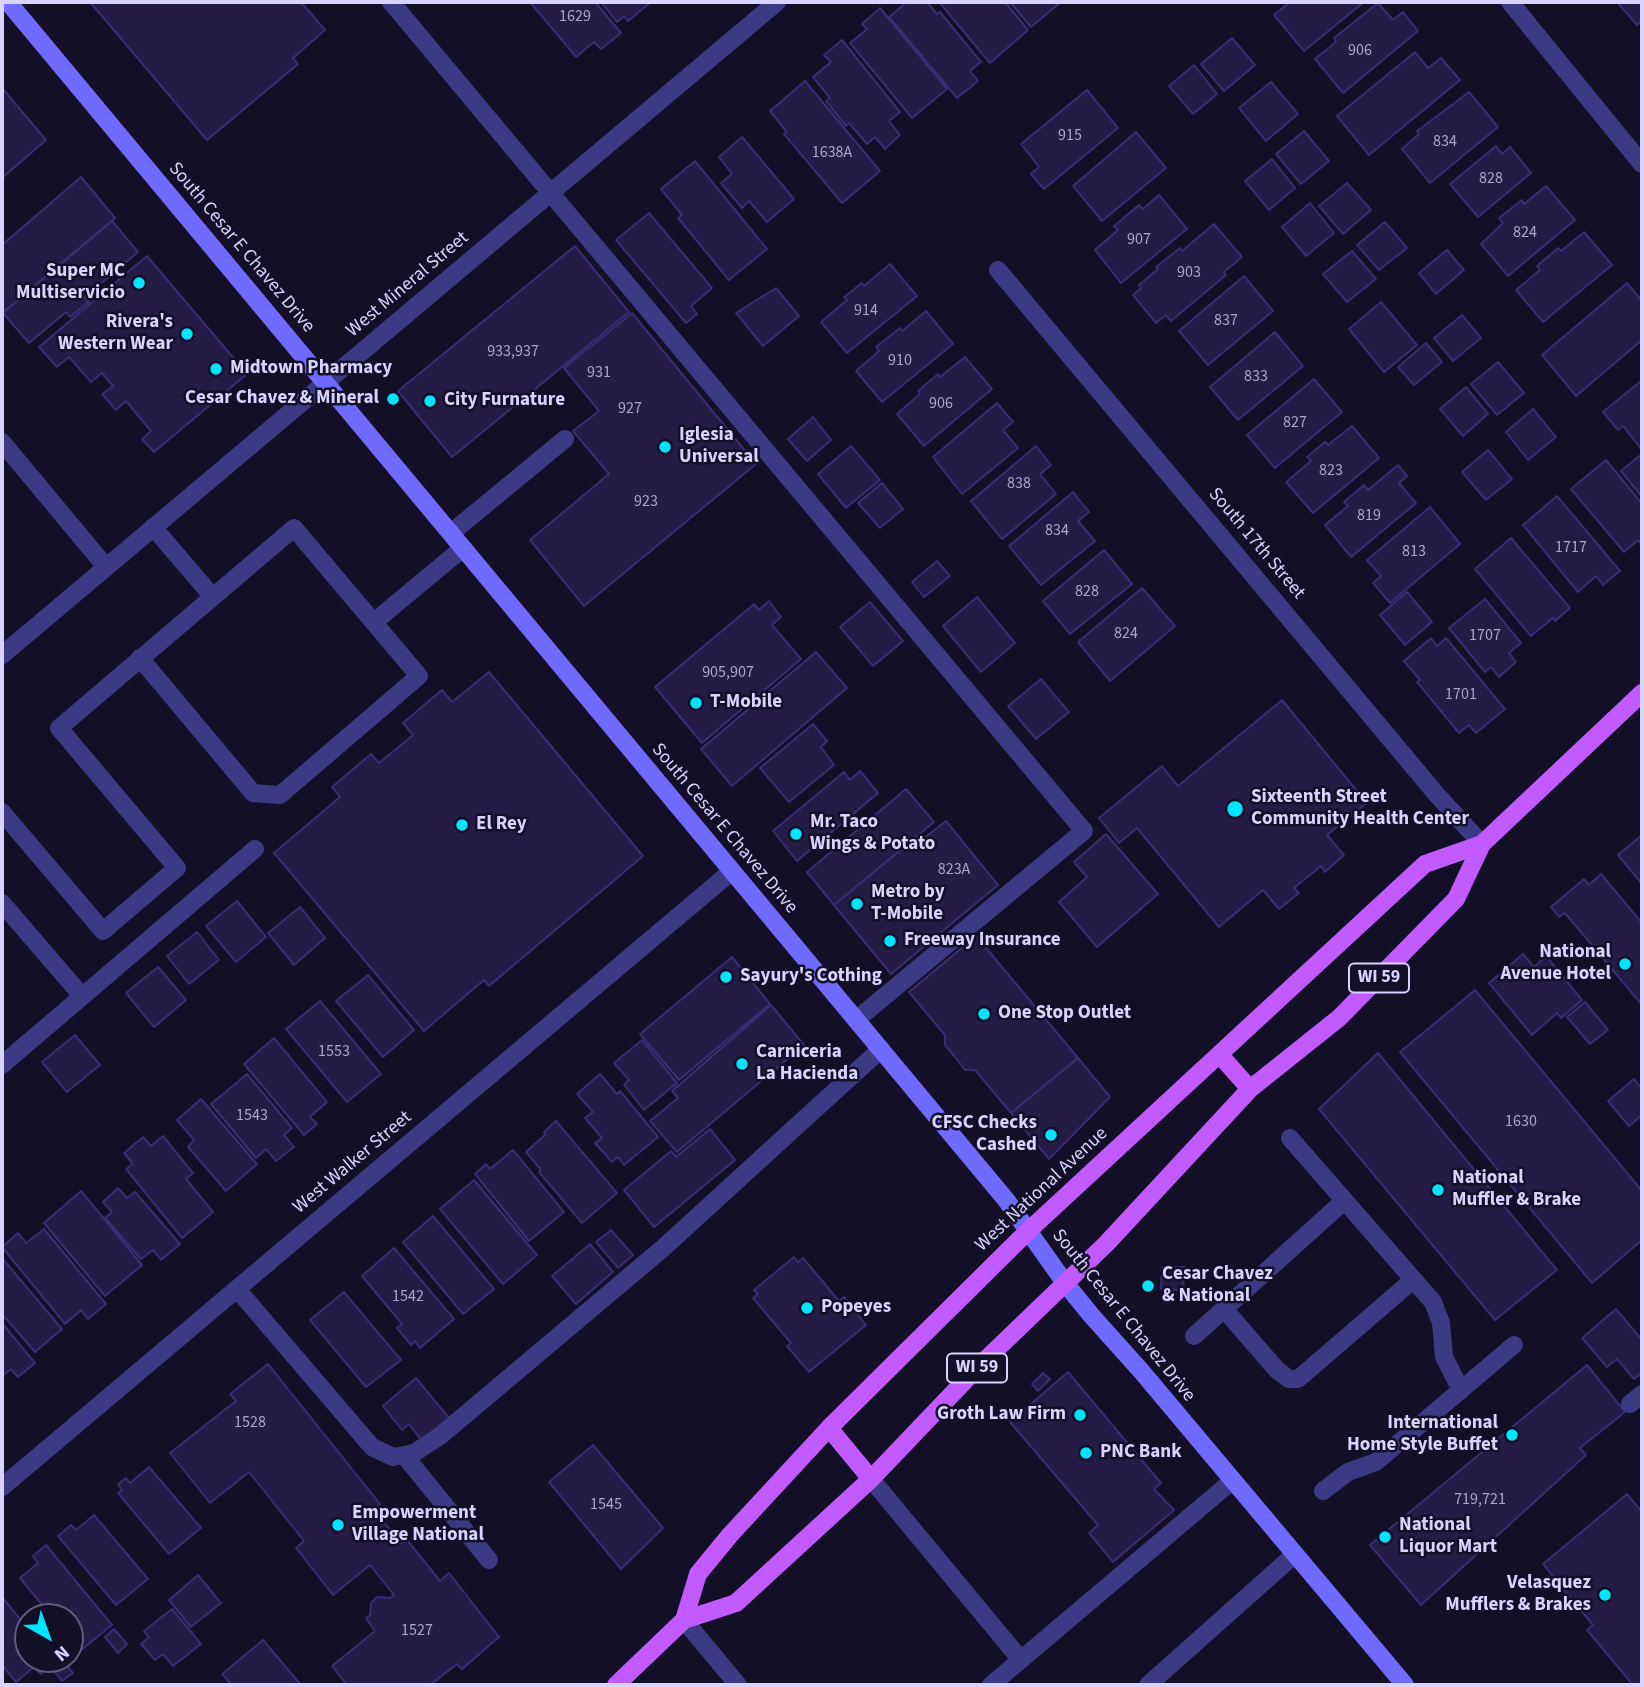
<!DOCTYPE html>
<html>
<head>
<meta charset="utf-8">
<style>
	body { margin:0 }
	#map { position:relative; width:1644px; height:1687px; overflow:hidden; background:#130f26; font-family:"Source Sans 3",sans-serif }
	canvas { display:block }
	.frame { position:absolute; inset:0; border:4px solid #d9d4ff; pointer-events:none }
	.north { position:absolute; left:14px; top:1603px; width:70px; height:70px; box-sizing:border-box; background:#130f26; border:2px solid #625e7d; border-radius:50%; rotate:140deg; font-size:19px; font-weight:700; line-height:28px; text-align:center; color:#d9d4ff }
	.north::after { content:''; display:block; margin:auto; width:24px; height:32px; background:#00e5ff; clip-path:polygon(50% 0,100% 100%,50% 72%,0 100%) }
</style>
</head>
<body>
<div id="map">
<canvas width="1644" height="1687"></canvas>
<div class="frame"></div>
<div class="north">N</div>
</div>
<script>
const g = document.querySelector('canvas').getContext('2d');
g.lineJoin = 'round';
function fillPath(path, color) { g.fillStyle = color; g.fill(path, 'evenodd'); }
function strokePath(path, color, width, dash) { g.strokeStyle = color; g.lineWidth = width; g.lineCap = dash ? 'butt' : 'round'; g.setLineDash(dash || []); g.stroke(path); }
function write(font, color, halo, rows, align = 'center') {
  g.font = font + ' "Source Sans 3",sans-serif'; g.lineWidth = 5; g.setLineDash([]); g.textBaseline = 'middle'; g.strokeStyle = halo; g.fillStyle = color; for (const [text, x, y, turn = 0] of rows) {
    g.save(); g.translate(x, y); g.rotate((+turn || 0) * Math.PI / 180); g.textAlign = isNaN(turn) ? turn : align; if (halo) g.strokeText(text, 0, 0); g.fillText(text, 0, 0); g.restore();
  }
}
const building = new Path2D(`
	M 90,2 L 301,2 L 325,30 L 293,58 L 298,64 L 207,140 Z
	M 530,2 L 595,2 L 621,33 L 601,49 L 594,42 L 576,57 Z
	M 601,2 L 651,2 L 628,21 L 624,16 L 617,22 Z
	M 907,2 L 927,2 L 937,14 L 940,12 L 981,62 L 970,71 L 978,81 L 957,98 L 889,17 Z
	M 939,2 L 1005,2 L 1028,30 L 990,63 Z
	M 1010,2 L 1061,2 L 1031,27 Z
	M 1290,2 L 1364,2 L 1304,51 L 1274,15 Z
	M 1617,2 L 1642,2 L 1642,21 L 1637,25 Z
	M 1378,3 L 1393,20 L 1403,12 L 1418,31 L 1343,93 L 1315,59 L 1336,42 L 1334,38 Z
	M 880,8 L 947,89 L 912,118 L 850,43 L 867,29 L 862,24 Z
	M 1232,38 L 1255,65 L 1224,91 L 1201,64 Z
	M 842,40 L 900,112 L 889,121 L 900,135 L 885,149 L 875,137 L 867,144 L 849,123 L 846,126 L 826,101 L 830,98 L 813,77 L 831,62 L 824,55 Z
	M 1415,52 L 1428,68 L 1441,58 L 1460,80 L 1369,155 L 1337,116 Z
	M 1194,65 L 1217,94 L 1193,114 L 1169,86 Z
	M 805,81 L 880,171 L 842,203 L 784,134 L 787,132 L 770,111 Z
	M 1271,82 L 1298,114 L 1266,141 L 1239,108 Z
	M 2,88 L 46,140 L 2,178 Z
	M 1087,90 L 1118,128 L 1044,189 L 1031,174 L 1039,167 L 1021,144 Z
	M 1469,92 L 1498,127 L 1430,183 L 1402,149 L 1419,134 L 1417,131 Z
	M 1304,131 L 1329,161 L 1301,184 L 1276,154 Z
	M 1136,132 L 1166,168 L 1102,221 L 1073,186 Z
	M 742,137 L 794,199 L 767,222 L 749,201 L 742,208 L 721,183 L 732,174 L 719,157 Z
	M 1496,146 L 1502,154 L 1510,147 L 1531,173 L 1478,217 L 1450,184 Z
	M 1272,159 L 1295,188 L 1269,210 L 1245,181 Z
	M 695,161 L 767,249 L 729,280 L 678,218 L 682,215 L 661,189 Z
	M 81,177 L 115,218 L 2,313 L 2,245 Z
	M 1347,183 L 1371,210 L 1343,234 L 1319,206 Z
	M 1546,186 L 1575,220 L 1508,276 L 1481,244 L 1503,223 L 1499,218 L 1522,200 L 1524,204 Z
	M 1159,195 L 1187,229 L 1121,283 L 1095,250 L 1118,230 L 1114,226 L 1139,205 L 1143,209 Z
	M 1310,203 L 1334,233 L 1306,256 L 1282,227 Z
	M 649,213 L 712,288 L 691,306 L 697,314 L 686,323 L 616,240 Z
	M 112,221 L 138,252 L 84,298 L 89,302 L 70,317 L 66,312 L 29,343 L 3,313 Z
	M 1385,222 L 1407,248 L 1379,270 L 1357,245 Z
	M 1214,224 L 1242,257 L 1224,272 L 1226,275 L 1171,321 L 1166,315 L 1156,323 L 1133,295 L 1141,288 L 1139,285 L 1158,269 L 1156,267 L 1180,248 L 1182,251 Z
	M 1584,232 L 1612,265 L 1543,322 L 1516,290 L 1540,270 L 1537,266 L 1558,248 L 1561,251 Z
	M 575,246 L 629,312 L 452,457 L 398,391 Z
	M 1447,250 L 1464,270 L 1436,294 L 1419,273 Z
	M 1352,251 L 1376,279 L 1347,302 L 1323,274 Z
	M 147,256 L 247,374 L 154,452 L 142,439 L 151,431 L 126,401 L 116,410 L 102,394 L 113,386 L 102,373 L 91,382 L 69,357 L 57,367 L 39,347 Z
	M 890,264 L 917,296 L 847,353 L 821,322 L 847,300 L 844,297 L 862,283 L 864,286 Z
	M 1244,276 L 1273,311 L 1208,365 L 1179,331 Z
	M 1627,283 L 1642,301 L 1642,340 L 1576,396 L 1542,355 Z
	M 776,288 L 799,316 L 763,346 L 736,313 Z
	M 1381,302 L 1417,345 L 1384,372 L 1349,329 Z
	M 926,311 L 953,344 L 882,402 L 856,371 L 879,351 L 876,347 L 900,328 L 902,331 Z
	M 632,313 L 756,464 L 584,606 L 530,540 L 609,474 L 573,431 L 599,411 L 564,368 Z
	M 1462,315 L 1481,338 L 1453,361 L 1434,338 Z
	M 1275,332 L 1303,366 L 1238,420 L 1210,387 Z
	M 1426,343 L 1442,362 L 1414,385 L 1398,367 Z
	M 965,357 L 992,389 L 924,446 L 897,414 L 920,394 L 918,391 L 938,374 L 940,377 Z
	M 1498,362 L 1524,393 L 1497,415 L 1471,384 Z
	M 1314,379 L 1342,412 L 1275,468 L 1247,435 Z
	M 1642,380 L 1642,450 L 1623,426 L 1618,430 L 1603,412 Z
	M 1466,387 L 1488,414 L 1463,436 L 1440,409 Z
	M 997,403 L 1013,422 L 1003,430 L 1018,448 L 962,494 L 933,457 Z
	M 1533,409 L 1556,437 L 1528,460 L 1506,432 Z
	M 813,417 L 831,440 L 807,461 L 788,439 Z
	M 1352,426 L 1379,458 L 1313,513 L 1286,482 L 1311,461 L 1307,457 L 1325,442 L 1328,445 Z
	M 851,446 L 880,480 L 846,508 L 818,474 Z
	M 1036,446 L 1051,465 L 1040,474 L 1056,494 L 1002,539 L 971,501 Z
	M 1488,450 L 1512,479 L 1486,500 L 1462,472 Z
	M 1639,456 L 1642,460 L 1642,497 L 1621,471 Z
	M 1606,460 L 1642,504 L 1642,545 L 1638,540 L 1624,552 L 1571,489 Z
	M 1398,465 L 1407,476 L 1399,483 L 1416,503 L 1351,557 L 1325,525 L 1348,506 L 1344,502 L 1364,485 L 1368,490 Z
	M 882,483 L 903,509 L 880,528 L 858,503 Z
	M 1073,492 L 1089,512 L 1078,521 L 1095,541 L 1041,585 L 1009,546 Z
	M 1557,496 L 1620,571 L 1603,585 L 1596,576 L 1578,592 L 1523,525 Z
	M 1430,507 L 1460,544 L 1390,603 L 1373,583 L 1381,576 L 1367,560 Z
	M 1511,538 L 1570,608 L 1555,621 L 1553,618 L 1531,636 L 1475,569 Z
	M 1104,550 L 1132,584 L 1070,634 L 1043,601 Z
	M 937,561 L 950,576 L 924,597 L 912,582 Z
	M 1142,588 L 1175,626 L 1110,681 L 1078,642 Z
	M 1407,592 L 1432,622 L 1405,645 L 1380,615 Z
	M 977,597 L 1015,643 L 981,672 L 943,626 Z
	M 1485,599 L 1521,643 L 1509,653 L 1516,662 L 1499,677 L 1491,667 L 1485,672 L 1449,628 Z
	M 769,601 L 781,617 L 772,625 L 801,659 L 702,743 L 655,687 L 754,604 L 759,610 Z
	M 870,602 L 903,641 L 873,666 L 840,627 Z
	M 1431,638 L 1437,646 L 1446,638 L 1505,709 L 1476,733 L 1469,725 L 1459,733 L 1417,682 L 1420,680 L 1404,661 Z
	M 816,652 L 847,688 L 732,786 L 701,749 Z
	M 489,672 L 643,856 L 489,986 L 484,980 L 424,1031 L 274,853 L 340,797 L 332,787 L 371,754 L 379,763 L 413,735 L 403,723 L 442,690 L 452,702 Z
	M 1041,679 L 1069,712 L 1036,739 L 1008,706 Z
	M 1282,700 L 1367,803 L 1327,835 L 1344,855 L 1325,872 L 1321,866 L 1294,888 L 1299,893 L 1279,909 L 1263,890 L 1219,927 L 1137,828 L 1119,843 L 1099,818 L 1162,766 L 1178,786 Z
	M 813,724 L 827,741 L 821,747 L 834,765 L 789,802 L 760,768 Z
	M 860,771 L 878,793 L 797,861 L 773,831 L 844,772 L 850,780 Z
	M 906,789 L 934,822 L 834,905 L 807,872 Z
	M 946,821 L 998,885 L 891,974 L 834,905 L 915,838 L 919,842 Z
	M 1106,834 L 1158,894 L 1097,947 L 1059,902 L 1087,877 L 1074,862 Z
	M 1642,835 L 1642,884 L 1618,855 Z
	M 1601,874 L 1642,923 L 1642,1005 L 1565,913 L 1559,917 L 1551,907 L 1584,879 L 1589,885 Z
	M 237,901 L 266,937 L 236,962 L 206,926 Z
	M 300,907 L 325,938 L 294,965 L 268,933 Z
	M 197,932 L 219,960 L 189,984 L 167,956 Z
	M 976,936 L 1078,1058 L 1011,1113 L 975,1070 L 965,1070 L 955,1057 L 945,1045 L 945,1035 L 909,992 Z
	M 1523,954 L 1534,967 L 1546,956 L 1582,1000 L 1561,1018 L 1557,1013 L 1532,1035 L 1489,983 Z
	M 732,957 L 770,1004 L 679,1080 L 640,1034 Z
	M 158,967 L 186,1000 L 154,1027 L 126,993 Z
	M 368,975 L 414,1030 L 383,1057 L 336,1001 Z
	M 1475,990 L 1642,1191 L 1642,1240 L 1592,1283 L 1400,1052 Z
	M 320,1001 L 381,1074 L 347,1102 L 286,1029 Z
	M 1585,1002 L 1608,1030 L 1590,1044 L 1567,1017 Z
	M 771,1005 L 804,1045 L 677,1152 L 650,1121 L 678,1098 L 672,1091 Z
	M 75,1035 L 100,1065 L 67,1092 L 42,1062 Z
	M 274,1038 L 327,1102 L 310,1117 L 317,1124 L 304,1135 L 244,1064 Z
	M 642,1040 L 677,1083 L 644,1110 L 624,1085 L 629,1080 L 614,1063 Z
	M 1378,1053 L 1557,1270 L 1495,1320 L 1319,1109 Z
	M 1078,1058 L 1110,1097 L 1049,1159 L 1011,1113 Z
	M 247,1074 L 292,1128 L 284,1135 L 294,1147 L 276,1161 L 266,1149 L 256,1158 L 211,1104 Z
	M 600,1074 L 617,1094 L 620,1091 L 658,1137 L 624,1165 L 618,1157 L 612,1162 L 595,1143 L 602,1138 L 585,1118 L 593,1112 L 577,1094 Z
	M 1634,1079 L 1642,1089 L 1642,1115 L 1629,1126 L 1608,1101 Z
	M 201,1099 L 257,1164 L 226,1191 L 188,1147 L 194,1140 L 177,1120 Z
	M 556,1121 L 617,1193 L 582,1223 L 539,1172 L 541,1170 L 526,1152 L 546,1134 L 544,1132 Z
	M 710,1129 L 735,1160 L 654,1227 L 624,1190 L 671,1151 L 676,1157 Z
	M 163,1136 L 193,1173 L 186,1179 L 213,1212 L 182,1238 L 126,1169 L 133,1164 L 124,1153 L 143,1137 L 151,1146 Z
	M 513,1150 L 564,1212 L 529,1241 L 475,1174 L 486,1164 L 490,1169 Z
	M 474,1180 L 537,1255 L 503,1284 L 440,1209 Z
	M 118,1188 L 127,1198 L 135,1192 L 180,1244 L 161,1260 L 153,1250 L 141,1259 L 105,1218 L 112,1212 L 103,1202 Z
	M 81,1191 L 142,1265 L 105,1296 L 44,1223 Z
	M 433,1216 L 494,1289 L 463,1314 L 403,1242 Z
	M 44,1229 L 106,1304 L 88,1319 L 81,1310 L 65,1324 L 2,1247 L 18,1233 L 26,1243 Z
	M 611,1230 L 633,1255 L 618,1268 L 596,1242 Z
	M 590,1244 L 613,1272 L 576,1304 L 552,1276 Z
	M 394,1248 L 454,1319 L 420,1348 L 415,1341 L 411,1345 L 397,1328 L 402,1324 L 362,1276 Z
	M 794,1257 L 798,1262 L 803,1258 L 839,1301 L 844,1297 L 866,1325 L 809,1372 L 787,1346 L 791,1343 L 753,1298 L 758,1294 L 754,1290 Z
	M 2,1258 L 62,1329 L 35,1352 L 2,1314 Z
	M 1162,1267 L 1185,1267 L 1183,1290 L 1161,1289 Z
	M 344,1292 L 401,1360 L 366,1387 L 310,1320 Z
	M 1616,1309 L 1642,1340 L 1642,1372 L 1634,1379 L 1617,1359 L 1607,1367 L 1582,1338 Z
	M 2,1323 L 35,1363 L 18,1377 L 11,1369 L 2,1376 Z
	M 268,1364 L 380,1504 L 374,1509 L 401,1544 L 407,1540 L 440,1581 L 449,1573 L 499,1637 L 462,1669 L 457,1664 L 430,1685 L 347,1685 L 332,1666 L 375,1631 L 366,1618 L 370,1615 L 371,1603 L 377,1597 L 390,1598 L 394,1595 L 370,1565 L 333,1595 L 296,1548 L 304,1541 L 249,1472 L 210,1503 L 170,1453 L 236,1401 L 230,1394 Z
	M 1587,1365 L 1625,1412 L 1580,1448 L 1586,1455 L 1421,1605 L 1370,1545 Z
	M 1068,1372 L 1161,1483 L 1154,1489 L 1174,1510 L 1113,1562 L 1089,1533 L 1098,1525 L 1010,1422 Z
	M 1043,1373 L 1050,1379 L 1038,1391 L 1032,1384 Z
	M 416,1378 L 449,1418 L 422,1441 L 409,1424 L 402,1430 L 383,1406 Z
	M 593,1445 L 663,1528 L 621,1569 L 549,1482 Z
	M 149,1467 L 201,1528 L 169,1554 L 118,1493 L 122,1490 L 118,1484 L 126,1478 L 130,1483 Z
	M 1627,1494 L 1642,1512 L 1642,1685 L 1633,1685 L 1587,1630 L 1593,1625 L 1543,1564 Z
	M 94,1515 L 148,1579 L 116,1605 L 58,1536 L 71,1525 L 76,1530 Z
	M 46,1545 L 112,1625 L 80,1651 L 70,1639 L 70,1617 L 52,1617 L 20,1578 L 38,1563 L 33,1556 Z
	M 198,1575 L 221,1603 L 191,1627 L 169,1600 Z
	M 2,1597 L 28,1629 L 28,1659 L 54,1659 L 56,1662 L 41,1674 L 34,1667 L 16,1682 L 2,1665 Z
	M 172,1609 L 201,1644 L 173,1666 L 163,1654 L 155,1660 L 141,1644 L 149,1637 L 144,1631 Z
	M 114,1629 L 127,1644 L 118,1653 L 105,1637 Z
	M 263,1640 L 301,1685 L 232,1685 L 222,1674 Z
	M 64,1662 L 73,1673 L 62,1681 L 54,1671 Z`);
fillPath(building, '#241b47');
strokePath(building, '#3b2d73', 2);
strokePath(new Path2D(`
	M 391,2 L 1084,831 L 856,1020
	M 2,442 L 106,567
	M 153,527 L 213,597
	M 451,533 L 565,439
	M 374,622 L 463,548
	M 2,812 L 103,931 L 177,868 L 59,728 L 294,528 L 419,676 L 280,795 L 253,793 L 140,658
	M 2,903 L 82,996
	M 2,1065 L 255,849
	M 1290,1138 L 1433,1302 L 1441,1323 L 1444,1357 L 1461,1390
	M 237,1289 L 372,1447 L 393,1457 L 414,1453 L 440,1436 L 662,1249 L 881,1049
	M 1224,1309 L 1277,1370 L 1289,1379 L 1298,1379 L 1413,1280
	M 1194,1336 L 1344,1201
	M 404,1455 L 489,1560
	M 871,1479 L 1021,1660
	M 1323,1491 L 1348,1472 L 1376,1462 L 1514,1345
	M 684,1620 L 738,1685
	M 991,1685 L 1232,1481
	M 1148,1685 L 1294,1555`), '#3d3a85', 18);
strokePath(new Path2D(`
	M 1510,2 L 1642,164
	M 998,270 L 1437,795 L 1482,844
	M 2,655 L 777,2
	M 1630,1404 L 1642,1394
	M 2,1487 L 732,871`), '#3d3a85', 18);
strokePath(new Path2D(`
	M 8,2 L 1007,1201 L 1065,1283 L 1091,1315 L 1142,1372 L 1405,1685`), '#6f6bff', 18);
strokePath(new Path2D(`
	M 1220,1055 L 1250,1089
	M 829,1428 L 871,1479
	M 684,1620 L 698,1574 L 730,1535 L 829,1428 L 1027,1232 L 1425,864 L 1482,844
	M 616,1685 L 684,1620 L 736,1603 L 871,1479 L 977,1368 L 1106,1244 L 1250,1089 L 1339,1018 L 1456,899 L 1482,844 L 1642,693`), '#c25bff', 18);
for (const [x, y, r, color] of [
	[139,283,7,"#00e5ff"],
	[187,334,7,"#00e5ff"],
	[216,369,7,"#00e5ff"],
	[393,399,7,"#00e5ff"],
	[430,401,7,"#00e5ff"],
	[665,447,7,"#00e5ff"],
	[696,703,7,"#00e5ff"],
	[1235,809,9,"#00e5ff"],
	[462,825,7,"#00e5ff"],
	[796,834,7,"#00e5ff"],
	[857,904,7,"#00e5ff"],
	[890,941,7,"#00e5ff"],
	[1625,964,7,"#00e5ff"],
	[726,977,7,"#00e5ff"],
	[984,1014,7,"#00e5ff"],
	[742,1064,7,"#00e5ff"],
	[1051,1135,7,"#00e5ff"],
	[1438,1190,7,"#00e5ff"],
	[1148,1286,7,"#00e5ff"],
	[807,1308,7,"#00e5ff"],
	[1080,1415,7,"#00e5ff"],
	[1512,1435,7,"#00e5ff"],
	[1086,1453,7,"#00e5ff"],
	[338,1525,7,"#00e5ff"],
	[1385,1537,7,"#00e5ff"],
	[1605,1595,7,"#00e5ff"]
]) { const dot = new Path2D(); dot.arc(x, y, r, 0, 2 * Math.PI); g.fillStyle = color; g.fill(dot); strokePath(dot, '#130f26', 2.5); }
write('16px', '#aca6d1', null, [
	["1629",575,17],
	["906",1360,51],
	["915",1070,136],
	["834",1445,142],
	["1638A",832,153],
	["828",1491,179],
	["824",1525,233],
	["907",1139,240],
	["903",1189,273],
	["914",866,311],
	["837",1226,321],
	["933,937",513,352],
	["910",900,361],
	["931",599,373],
	["833",1256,377],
	["906",941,404],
	["927",630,409],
	["827",1295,423],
	["823",1331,471],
	["838",1019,484],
	["923",646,502],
	["819",1369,516],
	["834",1057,531],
	["1717",1571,548],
	["813",1414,552],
	["828",1087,592],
	["824",1126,634],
	["1707",1485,636],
	["905,907",728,673],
	["1701",1461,695],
	["823A",954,870],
	["1553",334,1052],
	["1543",252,1116],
	["1630",1521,1122],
	["1542",408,1297],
	["1528",250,1423],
	["719,721",1480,1500],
	["1545",606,1505],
	["1527",417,1631]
]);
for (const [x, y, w] of [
	[1379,978,60],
	[977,1368,60]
]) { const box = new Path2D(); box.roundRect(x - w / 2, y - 14.5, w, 29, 5); g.fillStyle = '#130f26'; g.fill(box); strokePath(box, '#d9d4ff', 2); }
write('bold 18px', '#d9d4ff', null, [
	["WI 59",1379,978],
	["WI 59",977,1368]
]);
write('19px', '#d9d4ff', '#130f26', [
	["South Cesar E Chavez Drive",241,248,50],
	["West Mineral Street",408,285,-40],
	["South 17th Street",1256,544,50],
	["South Cesar E Chavez Drive",724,829,50],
	["West Walker Street",353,1163,-40],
	["West National Avenue",1042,1190,-43],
	["South Cesar E Chavez Drive",1123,1316,51]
]);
write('bold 19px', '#d9d4ff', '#130f26', [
	["Super MC",125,272,"right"],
	["Multiservicio",125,294,"right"],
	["Rivera's",173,323,"right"],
	["Western Wear",173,345,"right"],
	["Midtown Pharmacy",230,369],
	["Cesar Chavez & Mineral",379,399,"right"],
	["City Furnature",444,401],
	["Iglesia",679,436],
	["Universal",679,458],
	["T-Mobile",710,703],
	["Sixteenth Street",1251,798],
	["Community Health Center",1251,820],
	["Mr. Taco",810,823],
	["Wings & Potato",810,845],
	["El Rey",476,825],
	["Metro by",871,893],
	["T-Mobile",871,915],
	["Freeway Insurance",904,941],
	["National",1611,953,"right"],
	["Avenue Hotel",1611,975,"right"],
	["Sayury's Cothing",740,977],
	["One Stop Outlet",998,1014],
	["Carniceria",756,1053],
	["La Hacienda",756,1075],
	["CFSC Checks",1037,1124,"right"],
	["Cashed",1037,1146,"right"],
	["National",1452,1179],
	["Muffler & Brake",1452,1201],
	["Cesar Chavez",1162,1275],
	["& National",1162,1297],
	["Popeyes",821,1308],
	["Groth Law Firm",1066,1415,"right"],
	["International",1498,1424,"right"],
	["Home Style Buffet",1498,1446,"right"],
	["PNC Bank",1100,1453],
	["Empowerment",352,1514],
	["Village National",352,1536],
	["National",1399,1526],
	["Liquor Mart",1399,1548],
	["Velasquez",1591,1584,"right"],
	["Mufflers & Brakes",1591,1606,"right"]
], 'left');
</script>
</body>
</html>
